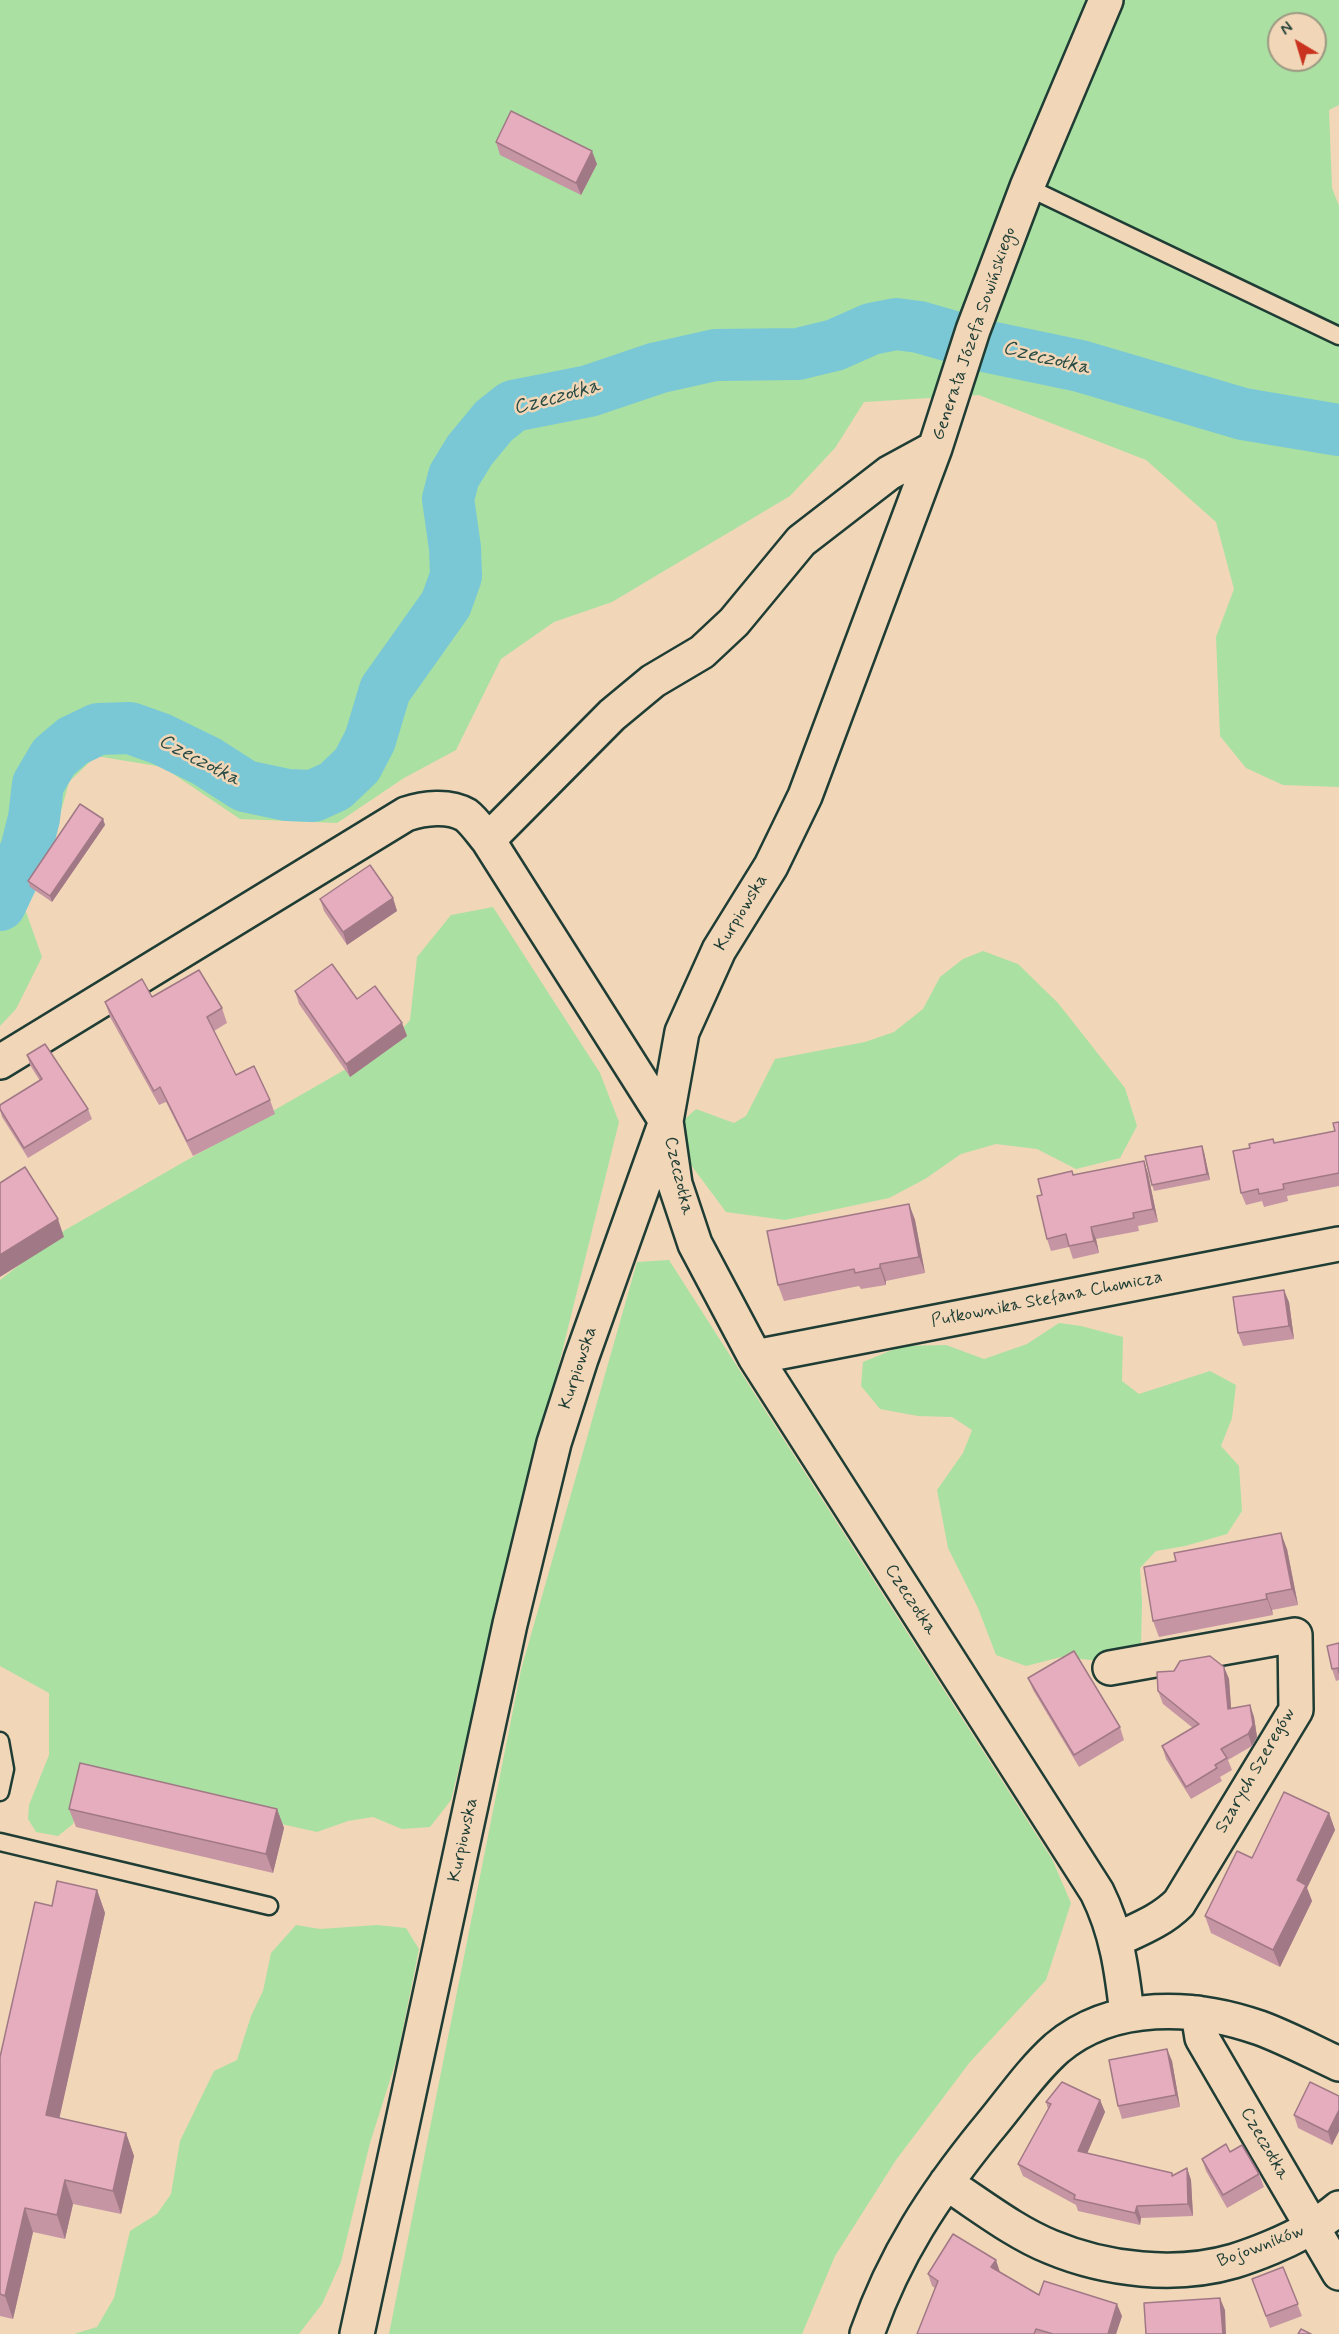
<!DOCTYPE html>
<html>
<head>
<meta charset="utf-8">
<style>
	body { margin:0 }
	#map { position:relative; width:1339px; height:2334px; overflow:hidden; background:#f1d7b8; font-family:Mynerve,sans-serif }
	canvas { display:block }
	.north { position:absolute; left:1267px; top:12px; width:60px; height:60px; box-sizing:border-box; background:#f1d7b8; border:2px solid #9d9983; border-radius:50%; rotate:322deg; font-size:16px; font-weight:700; line-height:24px; text-align:center; color:#1f3d34 }
	.north::after { content:''; display:block; margin:auto; width:21px; height:27px; background:#c8321e; clip-path:polygon(50% 0,100% 100%,50% 72%,0 100%) }
</style>
</head>
<body>
<div id="map">
<canvas width="1339" height="2334"></canvas>
<div class="north">N</div>
</div>
<script>
const g = document.querySelector('canvas').getContext('2d');
g.lineJoin = 'round';
function fillPath(path, color) { g.fillStyle = color; g.fill(path, 'evenodd'); }
function strokePath(path, color, width, dash) { g.strokeStyle = color; g.lineWidth = width; g.lineCap = dash ? 'butt' : 'round'; g.setLineDash(dash || []); g.stroke(path); }
function write(font, color, halo, rows, align = 'center') {
  g.font = font + ' Mynerve,sans-serif'; g.lineWidth = 5; g.setLineDash([]); g.textBaseline = 'middle'; g.strokeStyle = halo; g.fillStyle = color; for (const [text, x, y, turn = 0] of rows) {
    g.save(); g.translate(x, y); g.rotate((+turn || 0) * Math.PI / 180); g.textAlign = isNaN(turn) ? turn : align; if (halo) g.strokeText(text, 0, 0); g.fillText(text, 0, 0); g.restore();
  }
}
fillPath(new Path2D(`
	M 0,0 L 1339,0 L 1339,105 L 1329,110 L 1332,188 L 1339,206 L 1339,787 L 1283,785 L 1246,768 L 1220,736 L 1216,637 L 1234,589 L 1216,522 L 1146,460 L 979,395 L 864,402 L 835,448 L 790,496 L 612,602 L 554,622 L 501,659 L 456,750 L 404,778 L 337,823 L 240,819 L 163,767 L 96,756 L 69,782 L 47,863 L 25,909 L 42,957 L 16,1009 L 0,1026 ZM 1279,24 L 1315,24 L 1315,60 L 1279,60 Z
	M 493,907 L 600,1073 L 619,1122 L 451,1800 L 430,1827 L 402,1829 L 373,1817 L 348,1821 L 317,1832 L 85,1780 L 73,1824 L 58,1836 L 36,1832 L 28,1819 L 29,1805 L 49,1755 L 49,1693 L 0,1666 L 0,1280 L 65,1230 L 388,1045 L 410,1020 L 417,957 L 451,915 Z
	M 983,951 L 1018,964 L 1058,1003 L 1125,1088 L 1137,1126 L 1120,1158 L 1076,1169 L 1037,1149 L 996,1144 L 961,1154 L 925,1179 L 889,1198 L 785,1220 L 726,1212 L 691,1165 L 684,1120 L 696,1109 L 734,1123 L 746,1116 L 775,1059 L 865,1042 L 894,1032 L 923,1009 L 940,977 L 963,959 Z
	M 669,1260 L 1052,1859 L 1071,1903 L 1046,1980 L 970,2062 L 896,2160 L 835,2256 L 802,2334 L 389,2334 L 521,1670 L 637,1262 Z
	M 1059,1323 L 1081,1326 L 1123,1337 L 1122,1381 L 1139,1394 L 1210,1371 L 1236,1385 L 1232,1418 L 1221,1446 L 1239,1466 L 1242,1511 L 1227,1534 L 1185,1546 L 1156,1551 L 1140,1568 L 1142,1601 L 1141,1648 L 1121,1663 L 1061,1657 L 1026,1666 L 996,1655 L 978,1608 L 948,1548 L 937,1490 L 963,1453 L 972,1430 L 952,1417 L 918,1416 L 880,1409 L 861,1386 L 863,1362 L 902,1346 L 946,1345 L 984,1359 L 1027,1344 Z
	M 296,1925 L 320,1929 L 377,1925 L 406,1928 L 419,1949 L 397,2058 L 370,2143 L 341,2262 L 322,2304 L 299,2334 L 74,2334 L 97,2327 L 114,2298 L 130,2231 L 157,2214 L 171,2194 L 180,2141 L 214,2071 L 237,2060 L 251,2016 L 263,1991 L 271,1953 Z`), '#aae0a2');
strokePath(new Path2D(`
	M 0,905 L 26,850 L 34,818 L 38,784 L 54,757 L 73,741 L 98,729 L 130,728 L 161,739 L 206,761 L 245,786 L 287,795 L 313,796 L 335,786 L 357,765 L 370,740 L 385,690 L 446,604 L 456,576 L 455,548 L 448,499 L 454,476 L 470,450 L 494,421 L 513,406 L 589,391 L 657,368 L 715,355 L 798,354 L 835,345 L 871,329 L 896,324 L 919,327 L 989,347 L 1080,366 L 1243,414 L 1339,430`), '#7ac8d6', 52);
const lane = new Path2D(`
	M 1027,187 L 1339,336
	M 0,1741 L 5,1769 L 0,1792
	M 0,1842 L 269,1906`);
const street = new Path2D(`
	M 488,840 L 612,715 L 653,681 L 702,652 L 734,622 L 801,541 L 889,473 L 935,448 L 973,330 L 1027,187 L 1106,0
	M 0,1062 L 406,814 C 424,808 449,805 466,815 C 474,821 482,833 488,840 L 666,1121 L 675,1184 L 695,1244 L 755,1357 L 1097,1892 C 1117,1932 1122,1971 1127,2014
	M 755,1357 L 1339,1244
	M 1110,1668 L 1295,1635 L 1296,1710 L 1179,1903 C 1161,1921 1139,1929 1116,1940
	M 1198,2013 L 1202,2038 L 1339,2273
	M 946,2183 C 980,2205 1014,2232 1051,2247 C 1106,2270 1176,2278 1234,2261 C 1247,2257 1260,2252 1272,2247 C 1296,2237 1319,2225 1339,2208
	M 357,2334 L 510,1624 L 554,1443 L 581,1359 L 666,1121 L 682,1032 L 719,950 L 771,866 L 805,796 L 935,448
	M 867,2334 C 894,2256 934,2195 986,2131 C 1009,2104 1030,2072 1057,2048 C 1113,2001 1195,2005 1260,2028 C 1287,2038 1313,2052 1339,2064`);
strokePath(lane, '#1f3d34', 21);
strokePath(street, '#1f3d34', 38);
strokePath(lane, '#f1d7b8', 16);
strokePath(street, '#f1d7b8', 33);
fillPath(new Path2D(`
	M 496,142 L 597,164 L 581,195 L 500,155 Z
	M 103,819 L 105,825 L 52,902 L 30,887 L 28,881 Z
	M 393,898 L 397,911 L 347,945 L 324,911 L 320,899 Z
	M 295,991 L 357,999 L 402,1023 L 407,1036 L 350,1077 L 299,1004 Z
	M 152,997 L 222,1008 L 227,1023 L 214,1031 L 236,1075 L 270,1100 L 275,1114 L 193,1156 L 166,1102 L 159,1105 L 110,1017 L 105,1002 Z
	M 27,1055 L 88,1109 L 92,1119 L 28,1158 L 2,1117 L 0,1110 L 0,1105 L 40,1081 L 30,1065 Z
	M 1339,1122 L 1339,1186 L 1287,1196 L 1288,1201 L 1264,1207 L 1262,1201 L 1246,1205 L 1241,1193 L 1274,1143 L 1335,1131 Z
	M 1204,1152 L 1210,1180 L 1154,1191 L 1152,1185 Z
	M 1144,1161 L 1148,1174 L 1158,1222 L 1138,1226 L 1139,1231 L 1096,1239 L 1099,1253 L 1073,1259 L 1069,1247 L 1051,1251 L 1047,1239 L 1042,1195 L 1074,1175 Z
	M 909,1204 L 915,1220 L 925,1273 L 886,1281 L 886,1285 L 861,1289 L 859,1286 L 784,1301 L 778,1285 Z
	M 1289,1302 L 1294,1339 L 1243,1346 L 1238,1333 Z
	M 1287,1549 L 1298,1605 L 1272,1610 L 1273,1615 L 1159,1637 L 1153,1621 Z
	M 1339,1643 L 1339,1680 L 1336,1681 L 1332,1669 Z
	M 1224,1667 L 1229,1679 L 1231,1708 L 1250,1705 L 1254,1717 L 1257,1737 L 1252,1746 L 1228,1760 L 1232,1770 L 1220,1777 L 1222,1781 L 1191,1799 L 1166,1759 L 1162,1746 L 1193,1728 L 1163,1704 L 1158,1691 Z
	M 1028,1678 L 1120,1727 L 1124,1740 L 1079,1767 L 1033,1690 Z
	M 69,1809 L 277,1809 L 284,1828 L 273,1873 L 76,1827 Z
	M 1329,1813 L 1335,1830 L 1307,1888 L 1312,1901 L 1280,1967 L 1211,1933 L 1205,1916 L 1252,1858 Z
	M 97,1890 L 105,1913 L 59,2118 L 126,2133 L 134,2156 L 121,2214 L 73,2204 L 65,2239 L 33,2232 L 13,2319 L 0,2316 L 0,2057 L 52,1906 Z
	M 1167,2049 L 1172,2061 L 1180,2107 L 1122,2119 L 1118,2106 Z
	M 1339,2096 L 1339,2131 L 1332,2145 L 1298,2128 L 1294,2115 Z
	M 1100,2100 L 1105,2112 L 1087,2153 L 1173,2176 L 1187,2168 L 1191,2180 L 1193,2216 L 1141,2218 L 1140,2225 L 1078,2211 L 1076,2205 L 1023,2176 L 1018,2164 L 1048,2109 L 1046,2102 Z
	M 1230,2152 L 1259,2174 L 1264,2187 L 1227,2208 L 1206,2171 L 1202,2159 Z
	M 1283,2267 L 1302,2316 L 1270,2328 L 1252,2279 Z
	M 1000,2272 L 1039,2295 L 1122,2316 L 1116,2334 L 917,2334 L 935,2288 L 932,2286 L 928,2274 Z`), '#c695a4');
fillPath(new Path2D(`
	M 592,151 L 597,164 L 581,195 L 576,183 Z
	M 103,819 L 105,825 L 52,902 L 50,896 Z
	M 393,898 L 397,911 L 347,945 L 343,932 Z
	M 402,1023 L 407,1036 L 350,1077 L 346,1064 Z
	M 1202,1146 L 1204,1152 L 1210,1180 L 1207,1174 Z
	M 1144,1161 L 1148,1174 L 1158,1222 L 1153,1209 Z
	M 909,1204 L 915,1220 L 925,1273 L 919,1257 Z
	M 58,1219 L 64,1237 L 0,1277 L 0,1255 Z
	M 1091,1227 L 1096,1239 L 1099,1253 L 1094,1241 Z
	M 880,1264 L 886,1281 L 886,1285 L 880,1268 Z
	M 1284,1290 L 1289,1302 L 1294,1339 L 1289,1326 Z
	M 1281,1533 L 1287,1549 L 1298,1605 L 1292,1589 Z
	M 1266,1594 L 1272,1610 L 1273,1615 L 1267,1599 Z
	M 1224,1667 L 1229,1679 L 1232,1721 L 1228,1709 Z
	M 1250,1705 L 1254,1717 L 1257,1737 L 1252,1746 L 1248,1734 Z
	M 277,1809 L 284,1828 L 273,1873 L 266,1854 Z
	M 1329,1813 L 1335,1830 L 1307,1888 L 1312,1901 L 1280,1967 L 1273,1950 L 1297,1880 Z
	M 97,1890 L 105,1913 L 55,2138 L 46,2115 Z
	M 1167,2049 L 1172,2061 L 1180,2107 L 1176,2095 Z
	M 1100,2100 L 1105,2112 L 1083,2163 L 1078,2151 Z
	M 1339,2110 L 1339,2131 L 1332,2145 L 1328,2132 Z
	M 126,2133 L 134,2156 L 121,2214 L 113,2191 Z
	M 1187,2168 L 1191,2180 L 1193,2216 L 1188,2204 Z
	M 65,2180 L 73,2204 L 65,2239 L 57,2215 Z
	M 1137,2206 L 1141,2218 L 1140,2225 L 1135,2213 Z
	M 25,2208 L 33,2232 L 13,2319 L 5,2296 Z
	M 996,2260 L 1000,2272 L 991,2267 Z
	M 1220,2298 L 1225,2310 L 1226,2334 L 1223,2334 Z
	M 1117,2304 L 1122,2316 L 1116,2334 L 1108,2334 Z`), '#a17986');
const building = new Path2D(`
	M 511,111 L 592,151 L 576,183 L 496,142 Z
	M 80,804 L 103,819 L 50,896 L 28,881 Z
	M 370,865 L 393,898 L 343,932 L 320,899 Z
	M 332,964 L 357,999 L 375,986 L 402,1023 L 346,1064 L 295,991 Z
	M 199,970 L 222,1008 L 207,1017 L 236,1075 L 254,1066 L 270,1100 L 187,1141 L 160,1087 L 154,1091 L 105,1002 L 142,979 L 152,997 Z
	M 45,1044 L 88,1109 L 24,1148 L 0,1109 L 0,1105 L 42,1079 L 27,1055 Z
	M 1339,1122 L 1339,1173 L 1283,1184 L 1284,1189 L 1259,1194 L 1258,1189 L 1241,1193 L 1233,1151 L 1250,1148 L 1249,1144 L 1273,1139 L 1274,1143 L 1335,1131 L 1333,1123 Z
	M 1202,1146 L 1207,1174 L 1152,1185 L 1145,1156 Z
	M 1144,1161 L 1153,1209 L 1133,1213 L 1134,1218 L 1091,1227 L 1094,1241 L 1069,1246 L 1066,1234 L 1047,1239 L 1037,1196 L 1042,1195 L 1038,1179 L 1072,1171 L 1073,1175 Z
	M 25,1167 L 58,1219 L 0,1255 L 0,1183 Z
	M 909,1204 L 919,1257 L 880,1264 L 880,1268 L 855,1273 L 854,1269 L 778,1285 L 767,1231 Z
	M 1284,1290 L 1289,1326 L 1238,1333 L 1233,1297 Z
	M 1281,1533 L 1292,1589 L 1266,1594 L 1267,1599 L 1153,1621 L 1144,1567 L 1176,1561 L 1174,1553 Z
	M 1339,1643 L 1339,1673 L 1338,1668 L 1332,1669 L 1327,1646 Z
	M 1074,1651 L 1120,1727 L 1074,1755 L 1028,1678 Z
	M 1210,1656 L 1224,1667 L 1228,1709 L 1250,1705 L 1253,1725 L 1248,1734 L 1221,1749 L 1227,1758 L 1215,1765 L 1217,1768 L 1186,1787 L 1162,1746 L 1199,1724 L 1158,1691 L 1157,1672 L 1174,1671 L 1180,1661 Z
	M 80,1763 L 277,1809 L 266,1854 L 69,1809 Z
	M 1284,1792 L 1329,1813 L 1297,1880 L 1306,1885 L 1273,1950 L 1205,1916 L 1237,1851 L 1252,1858 Z
	M 57,1881 L 97,1890 L 46,2115 L 126,2133 L 113,2191 L 65,2180 L 57,2215 L 25,2208 L 5,2296 L 0,2294 L 0,2057 L 35,1902 L 52,1906 Z
	M 1167,2049 L 1176,2095 L 1118,2106 L 1109,2060 Z
	M 1062,2082 L 1100,2100 L 1078,2151 L 1172,2173 L 1172,2176 L 1187,2168 L 1188,2204 L 1137,2206 L 1135,2213 L 1074,2199 L 1075,2195 L 1018,2164 L 1051,2104 L 1046,2102 Z
	M 1310,2082 L 1339,2096 L 1339,2110 L 1328,2132 L 1294,2115 Z
	M 1226,2144 L 1230,2152 L 1242,2145 L 1259,2174 L 1223,2195 L 1202,2159 Z
	M 953,2234 L 996,2260 L 991,2267 L 1039,2295 L 1044,2281 L 1117,2304 L 1108,2334 L 1053,2334 L 1036,2329 L 1034,2334 L 917,2334 L 938,2281 L 928,2274 Z
	M 1283,2267 L 1298,2304 L 1266,2316 L 1252,2279 Z
	M 1220,2298 L 1223,2334 L 1146,2334 L 1144,2303 Z
	M 1301,2329 L 1311,2334 L 1298,2334 Z`);
fillPath(building, '#e6adbf');
strokePath(building, '#a17986', 1.5);
write('18px', '#1f3d34', '#f1d7b8', [
	["Generała Józefa Sowińskiego",975,334,-71],
	["Kurpiowska",742,913,-59],
	["Czeczotka",678,1176,77],
	["Pułkownika Stefana Chomicza",1047,1300,-11],
	["Kurpiowska",579,1368,-72],
	["Czeczotka",910,1600,57],
	["Szarych Szeregów",1256,1771,-60],
	["Kurpiowska",464,1840,-78],
	["Czeczotka",1264,2144,60],
	["Bojowników",1261,2247,-21]
]);
write('italic 20px', '#284b44', '#f1d7b8', [
	["Czeczotka",1046,359,14],
	["Czeczotka",557,398,-15],
	["Czeczotka",199,761,28]
]);
</script>
</body>
</html>
